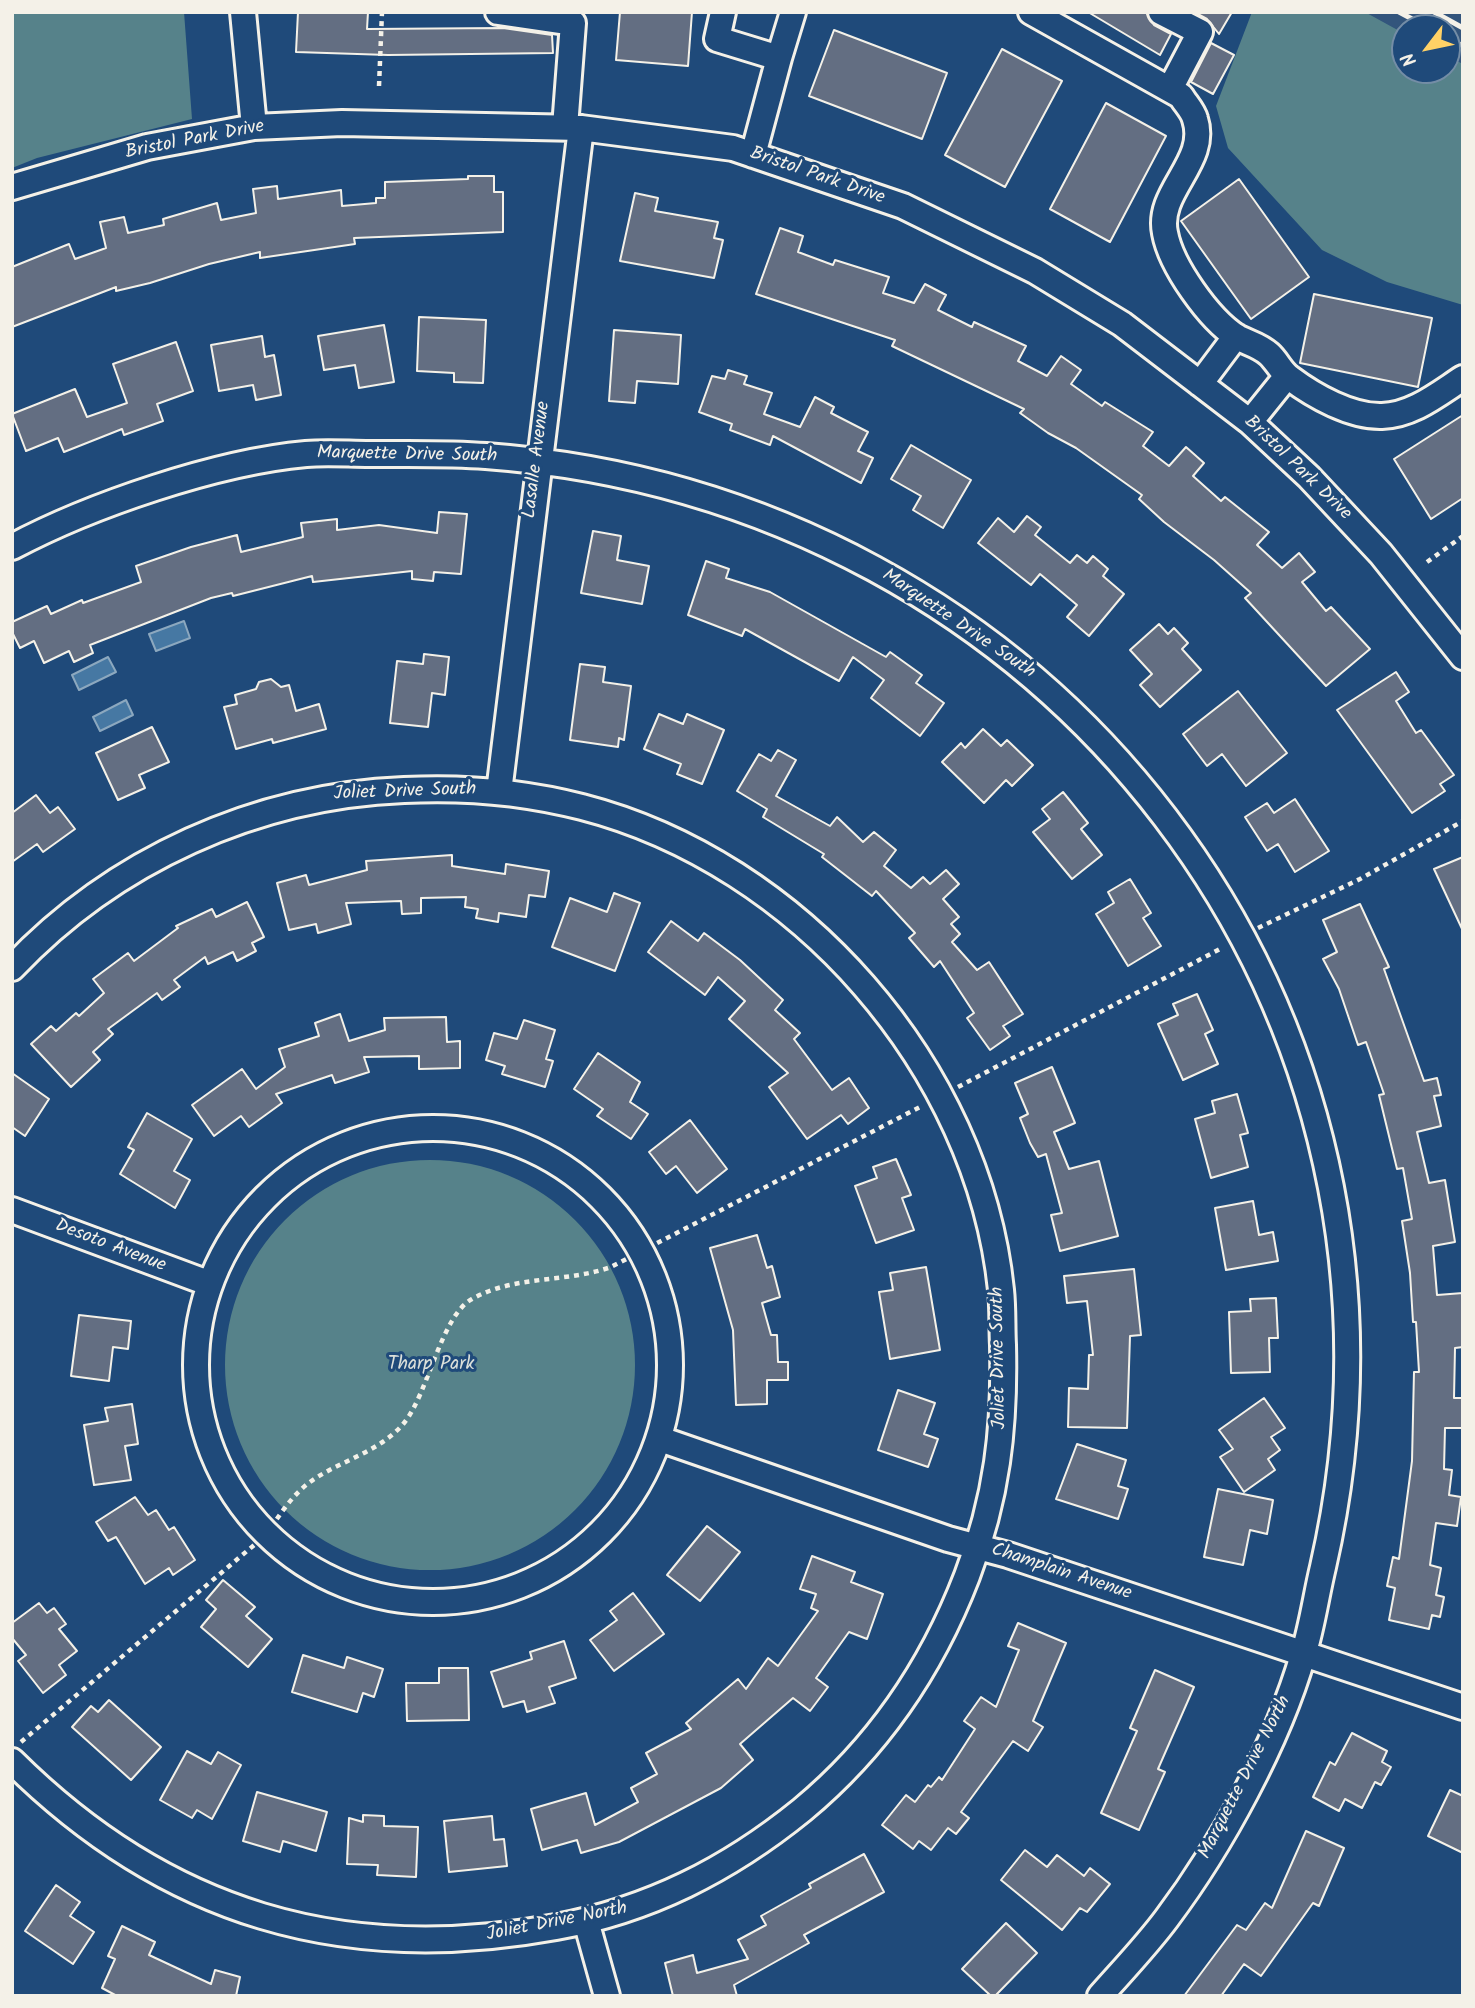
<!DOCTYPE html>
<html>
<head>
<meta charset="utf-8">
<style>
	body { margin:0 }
	#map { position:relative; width:1475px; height:2008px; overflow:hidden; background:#1f4a7a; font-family:Kalam,sans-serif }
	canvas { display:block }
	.frame { position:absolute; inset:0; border:14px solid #f4f1e8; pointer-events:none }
	.north { position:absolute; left:1391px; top:14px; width:70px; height:70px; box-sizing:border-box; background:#1f4a7a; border:2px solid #748da6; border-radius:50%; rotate:238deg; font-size:19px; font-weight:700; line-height:28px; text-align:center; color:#f4f1e8 }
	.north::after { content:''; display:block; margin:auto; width:24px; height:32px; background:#ffd166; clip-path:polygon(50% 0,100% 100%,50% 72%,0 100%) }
</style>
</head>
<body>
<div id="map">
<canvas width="1475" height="2008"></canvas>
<div class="frame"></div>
<div class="north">N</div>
</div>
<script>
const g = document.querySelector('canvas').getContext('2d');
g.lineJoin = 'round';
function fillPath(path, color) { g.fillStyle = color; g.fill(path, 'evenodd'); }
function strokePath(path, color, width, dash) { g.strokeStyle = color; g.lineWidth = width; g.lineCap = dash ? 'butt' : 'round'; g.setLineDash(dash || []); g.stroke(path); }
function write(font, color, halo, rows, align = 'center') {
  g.font = font + ' Kalam,sans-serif'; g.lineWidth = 6; g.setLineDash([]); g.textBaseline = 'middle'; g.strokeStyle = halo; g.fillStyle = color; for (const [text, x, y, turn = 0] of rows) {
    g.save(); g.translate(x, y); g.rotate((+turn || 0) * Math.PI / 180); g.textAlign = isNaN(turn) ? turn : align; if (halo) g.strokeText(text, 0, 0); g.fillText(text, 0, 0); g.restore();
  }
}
fillPath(new Path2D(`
	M 1365,12 L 1463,12 L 1463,64 L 1447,56 L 1447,28 L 1405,28 L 1405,34 Z`), '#33557c');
fillPath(new Path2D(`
	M 12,12 L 184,12 L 192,119 L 37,158 L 12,168 Z
	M 1252,12 L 1365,12 L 1405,34 L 1405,70 L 1447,70 L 1447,56 L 1463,64 L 1463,305 L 1387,282 L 1322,250 L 1228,148 L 1216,106 Z
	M225 1365a205 205 0 1 1 410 0a205 205 0 1 1-410 0Z`), '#56828a');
const water = new Path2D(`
	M 184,621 L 190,638 L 156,651 L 149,634 Z
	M 108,657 L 116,672 L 79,690 L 72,675 Z
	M 126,700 L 133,715 L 100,731 L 93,717 Z`);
fillPath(water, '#4678a3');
strokePath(water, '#8ca8bf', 2);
const building = new Path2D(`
	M 298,12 L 368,12 L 367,29 L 503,28 L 552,35 L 553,53 L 388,55 L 296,52 Z
	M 620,12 L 692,12 L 688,66 L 616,60 Z
	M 1088,12 L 1146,12 L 1154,25 L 1171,34 L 1160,55 Z
	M 1194,12 L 1232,12 L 1219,34 L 1207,19 Z
	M 834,30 L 947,73 L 922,139 L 809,96 Z
	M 1211,43 L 1234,55 L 1213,94 L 1191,82 Z
	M 1002,49 L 1062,81 L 1005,187 L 945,155 Z
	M 1106,103 L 1166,136 L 1110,242 L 1050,209 Z
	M 468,176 L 494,176 L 494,192 L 503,192 L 503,232 L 354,238 L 355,244 L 260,258 L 260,252 L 209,264 L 150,283 L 116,291 L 116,287 L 12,327 L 12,267 L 69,244 L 75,259 L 106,248 L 100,222 L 124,217 L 128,233 L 164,225 L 163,219 L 217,203 L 221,220 L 256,213 L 253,189 L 277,186 L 278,199 L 341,190 L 342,206 L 376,203 L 376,198 L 385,198 L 385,182 L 468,179 Z
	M 1239,179 L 1309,277 L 1251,319 L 1181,221 Z
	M 635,193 L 658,198 L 655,211 L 718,222 L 714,238 L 723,240 L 714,278 L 620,261 Z
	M 780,228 L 803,236 L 798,252 L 833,265 L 835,260 L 889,277 L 883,293 L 914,303 L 925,284 L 946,295 L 938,310 L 972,327 L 974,322 L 1026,346 L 1018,361 L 1047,376 L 1061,356 L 1081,370 L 1071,384 L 1102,406 L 1105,402 L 1153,432 L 1143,446 L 1169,466 L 1186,447 L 1204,463 L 1193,476 L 1221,501 L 1225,497 L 1269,532 L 1257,545 L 1282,568 L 1299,553 L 1315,572 L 1302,582 L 1326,611 L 1331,607 L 1370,649 L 1326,686 L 1245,598 L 1251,593 L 1214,560 L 1164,522 L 1139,499 L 1142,495 L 1076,448 L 1048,433 L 1020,413 L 1024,409 L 892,346 L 895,340 L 756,294 Z
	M 1314,294 L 1432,318 L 1418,387 L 1300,363 Z
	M 419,317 L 486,320 L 483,383 L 454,382 L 454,373 L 417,371 Z
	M 384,325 L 394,382 L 359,388 L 355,365 L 324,370 L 318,336 Z
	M 614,330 L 681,335 L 678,384 L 637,381 L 635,403 L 609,401 Z
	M 262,336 L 265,357 L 274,355 L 281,395 L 256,400 L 253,385 L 219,391 L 211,345 Z
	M 176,342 L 193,391 L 157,404 L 163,421 L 124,435 L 122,429 L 64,452 L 58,438 L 26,451 L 12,414 L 75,389 L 87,417 L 127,403 L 113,364 Z
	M 728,370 L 747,376 L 744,384 L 772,393 L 764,414 L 800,427 L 815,397 L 834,407 L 831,413 L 868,432 L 858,451 L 873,458 L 861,483 L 773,436 L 770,445 L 730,430 L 732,424 L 699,412 L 712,376 L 725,379 Z
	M 1463,415 L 1463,498 L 1431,519 L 1394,459 Z
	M 911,445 L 971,480 L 943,528 L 913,510 L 921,496 L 891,479 Z
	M 439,512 L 467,514 L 461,574 L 434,572 L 433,581 L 412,579 L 412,571 L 313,582 L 312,576 L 233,596 L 232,593 L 211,598 L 90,645 L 93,653 L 74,662 L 69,651 L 44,663 L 34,641 L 20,648 L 12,632 L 12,622 L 47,606 L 51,614 L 82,600 L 83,603 L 141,582 L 136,566 L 191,547 L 237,535 L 241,552 L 303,537 L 301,523 L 337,519 L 337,530 L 379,525 L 437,533 Z
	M 1027,516 L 1041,527 L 1035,535 L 1070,563 L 1077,555 L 1087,563 L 1093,556 L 1108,569 L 1103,576 L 1124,594 L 1089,636 L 1067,617 L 1077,605 L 1040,574 L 1031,585 L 978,543 L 998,518 L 1014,532 Z
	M 593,531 L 621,536 L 617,560 L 649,566 L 642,604 L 581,593 Z
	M 706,561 L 729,569 L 726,578 L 770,592 L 886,657 L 890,652 L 922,675 L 916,683 L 944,703 L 920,736 L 871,698 L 884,680 L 853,657 L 839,681 L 745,629 L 742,636 L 688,615 Z
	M 1159,624 L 1168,634 L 1174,628 L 1188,643 L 1182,649 L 1201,670 L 1160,707 L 1140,685 L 1152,674 L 1130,650 Z
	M 424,654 L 449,657 L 445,695 L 432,693 L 428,727 L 390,723 L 397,661 L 423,664 Z
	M 580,664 L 605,667 L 603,682 L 631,686 L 624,740 L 619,738 L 618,747 L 570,740 Z
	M 1396,672 L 1409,692 L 1396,701 L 1416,733 L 1421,730 L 1454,775 L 1440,784 L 1445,791 L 1412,813 L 1337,710 Z
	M 271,679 L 281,687 L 289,685 L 296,711 L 319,704 L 326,729 L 273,743 L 272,739 L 236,749 L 224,707 L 237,704 L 235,695 L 256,689 L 259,682 Z
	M 1238,691 L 1287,753 L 1246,786 L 1222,754 L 1207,766 L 1183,734 Z
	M 659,714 L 683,724 L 687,714 L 724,730 L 702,784 L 677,774 L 681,764 L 644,749 Z
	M 152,727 L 169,762 L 139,775 L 145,788 L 118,800 L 96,753 Z
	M 983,729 L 1001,746 L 1007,740 L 1033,765 L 1012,786 L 1006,780 L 984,803 L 942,762 L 961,743 L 965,748 Z
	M 778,750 L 796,760 L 776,796 L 830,826 L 837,817 L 863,842 L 874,832 L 896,850 L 884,866 L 911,888 L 923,877 L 930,884 L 946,870 L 959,884 L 943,899 L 959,917 L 951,924 L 960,934 L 952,942 L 977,970 L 989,962 L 1023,1014 L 1003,1026 L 1010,1036 L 990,1050 L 967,1018 L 974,1013 L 940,961 L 934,967 L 909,938 L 915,933 L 876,891 L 872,896 L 822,857 L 824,854 L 763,817 L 767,809 L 737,791 L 759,754 L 771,761 Z
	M 1063,792 L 1088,823 L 1081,829 L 1102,855 L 1072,879 L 1033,832 L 1050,819 L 1042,809 Z
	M 36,795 L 50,813 L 58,807 L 75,829 L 43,852 L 37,844 L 12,862 L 12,813 Z
	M 1295,799 L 1329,851 L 1295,872 L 1278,844 L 1267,851 L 1245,817 L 1267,803 L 1274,813 Z
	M 452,855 L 452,866 L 505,874 L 506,864 L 549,871 L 545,897 L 529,895 L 526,917 L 499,913 L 498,922 L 476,918 L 478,909 L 465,907 L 466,897 L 421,898 L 421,913 L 402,914 L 401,901 L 346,903 L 351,924 L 318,933 L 316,924 L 289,930 L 277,883 L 306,875 L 309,885 L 367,870 L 366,861 Z
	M 1463,857 L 1463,931 L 1434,869 Z
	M 1130,879 L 1151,913 L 1143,918 L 1161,946 L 1128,966 L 1096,914 L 1114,903 L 1108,892 Z
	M 614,893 L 640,903 L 615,971 L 552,947 L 570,898 L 607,912 Z
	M 247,902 L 264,937 L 252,943 L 256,951 L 237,961 L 233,952 L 208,964 L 205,957 L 174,980 L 180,987 L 162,1000 L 157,993 L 108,1029 L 113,1034 L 93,1052 L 100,1060 L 71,1087 L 31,1044 L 51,1026 L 56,1031 L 76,1013 L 79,1016 L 104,993 L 93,979 L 128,953 L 134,961 L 178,928 L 176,926 L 212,909 L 216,917 Z
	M 1360,904 L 1389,967 L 1384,969 L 1424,1081 L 1437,1078 L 1441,1095 L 1434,1096 L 1441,1126 L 1417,1132 L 1429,1183 L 1445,1180 L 1455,1242 L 1433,1246 L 1437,1295 L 1463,1293 L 1463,1347 L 1455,1348 L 1454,1398 L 1463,1398 L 1463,1428 L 1445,1428 L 1444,1469 L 1452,1470 L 1449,1495 L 1461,1497 L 1457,1526 L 1436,1523 L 1430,1565 L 1441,1568 L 1436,1595 L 1444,1597 L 1440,1617 L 1432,1615 L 1429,1629 L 1389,1620 L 1395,1588 L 1387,1586 L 1393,1557 L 1399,1559 L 1412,1461 L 1414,1372 L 1419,1372 L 1416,1322 L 1413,1322 L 1410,1273 L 1402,1221 L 1412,1219 L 1403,1168 L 1397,1169 L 1379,1095 L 1384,1094 L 1366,1042 L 1358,1045 L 1339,989 L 1323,959 L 1337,952 L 1323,920 Z
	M 671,921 L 698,941 L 704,933 L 740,960 L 783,1000 L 775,1010 L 800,1033 L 794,1039 L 832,1090 L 849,1078 L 869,1108 L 848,1124 L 841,1115 L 807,1139 L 769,1087 L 788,1073 L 729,1019 L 745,1001 L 718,977 L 705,995 L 648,952 Z
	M 1197,994 L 1213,1030 L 1205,1034 L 1218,1064 L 1183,1080 L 1158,1024 L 1178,1015 L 1173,1004 Z
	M 340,1014 L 349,1041 L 385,1030 L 384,1018 L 446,1017 L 447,1042 L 460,1041 L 460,1068 L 419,1069 L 419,1056 L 364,1057 L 369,1072 L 335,1083 L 332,1075 L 276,1094 L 282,1103 L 249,1127 L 241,1116 L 214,1136 L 192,1105 L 242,1069 L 256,1089 L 285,1067 L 279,1049 L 319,1036 L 315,1023 Z
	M 524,1020 L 555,1030 L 546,1059 L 553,1061 L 545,1087 L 502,1074 L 505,1066 L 486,1060 L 494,1033 L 517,1039 Z
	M 598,1053 L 640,1082 L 630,1102 L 648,1114 L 631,1139 L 597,1116 L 603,1109 L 574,1089 Z
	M 1052,1067 L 1075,1123 L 1054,1132 L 1069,1169 L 1099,1161 L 1118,1236 L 1060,1251 L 1051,1215 L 1062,1213 L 1046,1154 L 1038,1157 L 1030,1143 L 1020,1118 L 1028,1114 L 1015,1083 Z
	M 12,1073 L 49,1099 L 25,1136 L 12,1127 Z
	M 1237,1094 L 1248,1133 L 1240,1135 L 1248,1167 L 1211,1178 L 1195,1119 L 1215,1113 L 1212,1101 Z
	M 147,1113 L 192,1139 L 174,1171 L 190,1180 L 175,1208 L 120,1174 L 134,1150 L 128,1147 Z
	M 690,1120 L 727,1169 L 697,1193 L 676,1166 L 666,1174 L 649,1152 Z
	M 896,1159 L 911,1195 L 902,1198 L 914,1230 L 876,1243 L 855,1186 L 877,1178 L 873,1167 Z
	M 1253,1201 L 1259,1235 L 1273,1232 L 1278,1261 L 1226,1270 L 1215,1208 Z
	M 757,1235 L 767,1268 L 772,1266 L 780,1297 L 762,1303 L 771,1335 L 777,1335 L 778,1362 L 788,1362 L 788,1380 L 767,1380 L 767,1404 L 736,1405 L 733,1330 L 710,1248 Z
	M 926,1267 L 940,1350 L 890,1359 L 879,1292 L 893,1290 L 890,1273 Z
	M 1134,1269 L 1141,1335 L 1130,1336 L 1127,1428 L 1068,1427 L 1069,1388 L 1088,1389 L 1089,1355 L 1093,1355 L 1087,1301 L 1067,1303 L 1064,1276 Z
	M 1276,1298 L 1278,1338 L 1269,1338 L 1270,1372 L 1231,1373 L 1229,1312 L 1251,1311 L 1250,1299 Z
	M 79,1315 L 131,1321 L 128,1349 L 113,1347 L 109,1381 L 71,1376 Z
	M 898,1390 L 935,1403 L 924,1434 L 938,1439 L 928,1467 L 878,1450 Z
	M 1264,1398 L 1285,1428 L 1271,1437 L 1280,1450 L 1268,1459 L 1275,1470 L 1244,1492 L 1220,1457 L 1233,1449 L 1219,1430 Z
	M 132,1404 L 138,1444 L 125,1446 L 131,1480 L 94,1485 L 84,1425 L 108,1421 L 105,1408 Z
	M 1077,1444 L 1126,1460 L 1118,1486 L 1128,1489 L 1118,1519 L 1056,1499 Z
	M 1218,1489 L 1273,1500 L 1267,1534 L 1250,1530 L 1243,1565 L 1204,1557 Z
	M 135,1497 L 148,1515 L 156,1510 L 169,1530 L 174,1527 L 195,1560 L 173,1575 L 169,1568 L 145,1584 L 116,1537 L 108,1541 L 96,1522 Z
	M 707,1526 L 740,1552 L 700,1601 L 667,1575 Z
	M 812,1556 L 855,1572 L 851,1582 L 883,1594 L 867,1639 L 849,1632 L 816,1678 L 828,1687 L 810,1711 L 793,1698 L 740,1744 L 753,1760 L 721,1788 L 619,1842 L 581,1853 L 577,1840 L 542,1850 L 531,1809 L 586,1793 L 595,1825 L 638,1802 L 631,1788 L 657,1774 L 646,1753 L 691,1729 L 686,1723 L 738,1679 L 746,1689 L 768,1658 L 778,1666 L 818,1611 L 811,1608 L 816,1594 L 800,1589 Z
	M 223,1580 L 255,1607 L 246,1616 L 272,1639 L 248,1667 L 201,1627 L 216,1609 L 206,1600 Z
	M 633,1593 L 664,1634 L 614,1671 L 590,1640 L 617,1620 L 610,1611 Z
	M 39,1603 L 47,1613 L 54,1608 L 66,1624 L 59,1629 L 77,1651 L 59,1665 L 66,1675 L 43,1693 L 18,1661 L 26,1655 L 12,1638 L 12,1623 Z
	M 1018,1623 L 1066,1643 L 1033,1721 L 1043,1727 L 1028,1751 L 1013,1741 L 961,1812 L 969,1818 L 956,1834 L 948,1828 L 931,1850 L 919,1841 L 913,1849 L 882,1825 L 906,1795 L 915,1802 L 928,1785 L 931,1787 L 939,1777 L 942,1780 L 975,1729 L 964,1721 L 981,1697 L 996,1707 L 1019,1650 L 1008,1646 Z
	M 564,1641 L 576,1678 L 549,1687 L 555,1703 L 527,1712 L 524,1701 L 503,1707 L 491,1672 L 532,1659 L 530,1652 Z
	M 303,1655 L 344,1668 L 347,1657 L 383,1669 L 374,1697 L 363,1693 L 357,1712 L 292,1692 Z
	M 439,1668 L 468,1668 L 469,1720 L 407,1721 L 406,1683 L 439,1683 Z
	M 1155,1670 L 1194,1687 L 1158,1769 L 1165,1772 L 1139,1830 L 1101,1813 L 1137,1731 L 1130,1728 Z
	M 109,1700 L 161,1747 L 131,1780 L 72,1727 L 91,1706 L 98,1712 Z
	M 1352,1733 L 1387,1751 L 1382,1762 L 1391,1767 L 1381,1785 L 1375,1782 L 1362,1808 L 1345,1799 L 1339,1811 L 1313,1797 L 1330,1762 L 1335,1765 Z
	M 187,1751 L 211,1764 L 218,1752 L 241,1765 L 212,1819 L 197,1810 L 192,1818 L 160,1800 Z
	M 1450,1790 L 1463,1796 L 1463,1853 L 1428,1836 Z
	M 257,1792 L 327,1812 L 316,1851 L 283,1841 L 280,1852 L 243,1841 Z
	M 363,1815 L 384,1816 L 384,1826 L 418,1827 L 416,1877 L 377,1875 L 378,1865 L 347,1864 L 349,1818 L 363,1822 Z
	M 492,1816 L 494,1840 L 504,1839 L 507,1866 L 449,1872 L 444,1821 Z
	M 1306,1831 L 1344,1848 L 1319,1906 L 1313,1903 L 1261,1976 L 1244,1964 L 1221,1996 L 1184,1996 L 1237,1925 L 1246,1930 L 1265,1903 L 1272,1908 Z
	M 1025,1850 L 1047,1867 L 1057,1855 L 1084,1876 L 1090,1868 L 1110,1884 L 1087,1912 L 1080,1908 L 1062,1930 L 1001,1880 Z
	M 864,1854 L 884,1892 L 804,1935 L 809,1943 L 734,1985 L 737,1996 L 673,1996 L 665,1963 L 693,1955 L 697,1973 L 748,1959 L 738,1940 L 766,1925 L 761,1916 L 811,1888 L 809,1884 Z
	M 56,1885 L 80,1902 L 70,1916 L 94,1932 L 73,1964 L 25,1931 Z
	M 1006,1923 L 1037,1953 L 995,1996 L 991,1996 L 962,1969 Z
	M 122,1926 L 155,1942 L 149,1955 L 211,1984 L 215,1970 L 240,1977 L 236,1996 L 117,1996 L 102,1988 L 115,1959 L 108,1956 Z`);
fillPath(building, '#636e82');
strokePath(building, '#f4f1e8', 2);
const minor = new Path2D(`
	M 243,12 L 254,127
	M 498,12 L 573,23 L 565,127
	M 723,12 L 717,39 L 779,58 L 793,12
	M 1031,12 L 1181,96 C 1185,103 1193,111 1195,119 C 1209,162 1156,191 1165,233 C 1171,266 1209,319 1237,337 C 1248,343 1259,345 1269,354 C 1277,361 1281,372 1290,378 C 1314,396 1351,417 1382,416 C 1413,415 1438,394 1463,378
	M 1161,12 L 1200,32 L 1170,89
	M 753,155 L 779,58
	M 12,187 L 147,147 L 254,127 L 342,123 L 581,128 L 733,148 L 903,206 L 1035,271 L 1122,324 L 1250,422 L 1309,477 L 1381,554 L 1463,657
	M 1200,384 L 1236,336
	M 1250,422 L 1287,376
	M 12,547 C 91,505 217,462 306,454 C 327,452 349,454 370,454 C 409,454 448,453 486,456 C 1053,498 1451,1007 1323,1567 C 1316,1596 1312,1627 1303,1655 C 1278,1742 1221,1846 1167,1918 C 1147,1945 1123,1970 1100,1996
	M 499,792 L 581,128
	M 12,968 C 114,860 256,796 404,790 C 464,787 524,792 582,807 C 799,863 978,1067 1001,1290 C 1003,1308 1002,1327 1003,1345 C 1005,1428 997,1498 967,1576 C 932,1667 878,1747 802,1810 C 728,1870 649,1910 556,1927 C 343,1966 166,1914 12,1761
	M196 1365a237 237 0 1 1 474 0a237 237 0 1 1-474 0Z
	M 12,1210 L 208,1283
	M 660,1439 L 948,1539 L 1008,1555 L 1463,1707
	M 586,1921 L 607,1996`);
strokePath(minor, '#f4f1e8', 30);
strokePath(new Path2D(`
	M 379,86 L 382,12
	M 1427,562 L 1463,536
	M 1258,928 L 1360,879 L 1463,821
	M 958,1087 L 1220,949
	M 21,1742 L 266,1535 C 279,1516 291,1496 310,1482 C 339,1461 380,1452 404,1423 C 428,1394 441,1316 472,1299 C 514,1275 566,1283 611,1267 L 920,1107`), '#f4f1e8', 4.5, [5, 5]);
strokePath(minor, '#1f4a7a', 24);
strokePath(new Path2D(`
	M 1399,12 L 1429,28
	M 1434,12 L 1463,28
	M 1447,38 L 1463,46`), '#f4f1e8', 5);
write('19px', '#f4f1e8', '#1f4a7a', [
	["Bristol Park Drive",195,141,-11],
	["Bristol Park Drive",817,177,19],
	["Marquette Drive South",407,456,1],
	["Lasalle Avenue",538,460,-83],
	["Bristol Park Drive",1297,469,44],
	["Marquette Drive South",958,625,34],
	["Joliet Drive South",405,793,-2],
	["Desoto Avenue",110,1247,21],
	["Joliet Drive South",1000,1358,-91],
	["Champlain Avenue",1061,1573,18],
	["Marquette Drive North",1246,1778,-63],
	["Joliet Drive North",557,1923,-11]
]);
write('19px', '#dce0da', '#1f4a7a', [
	["Tharp Park",431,1366]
]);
</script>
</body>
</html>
